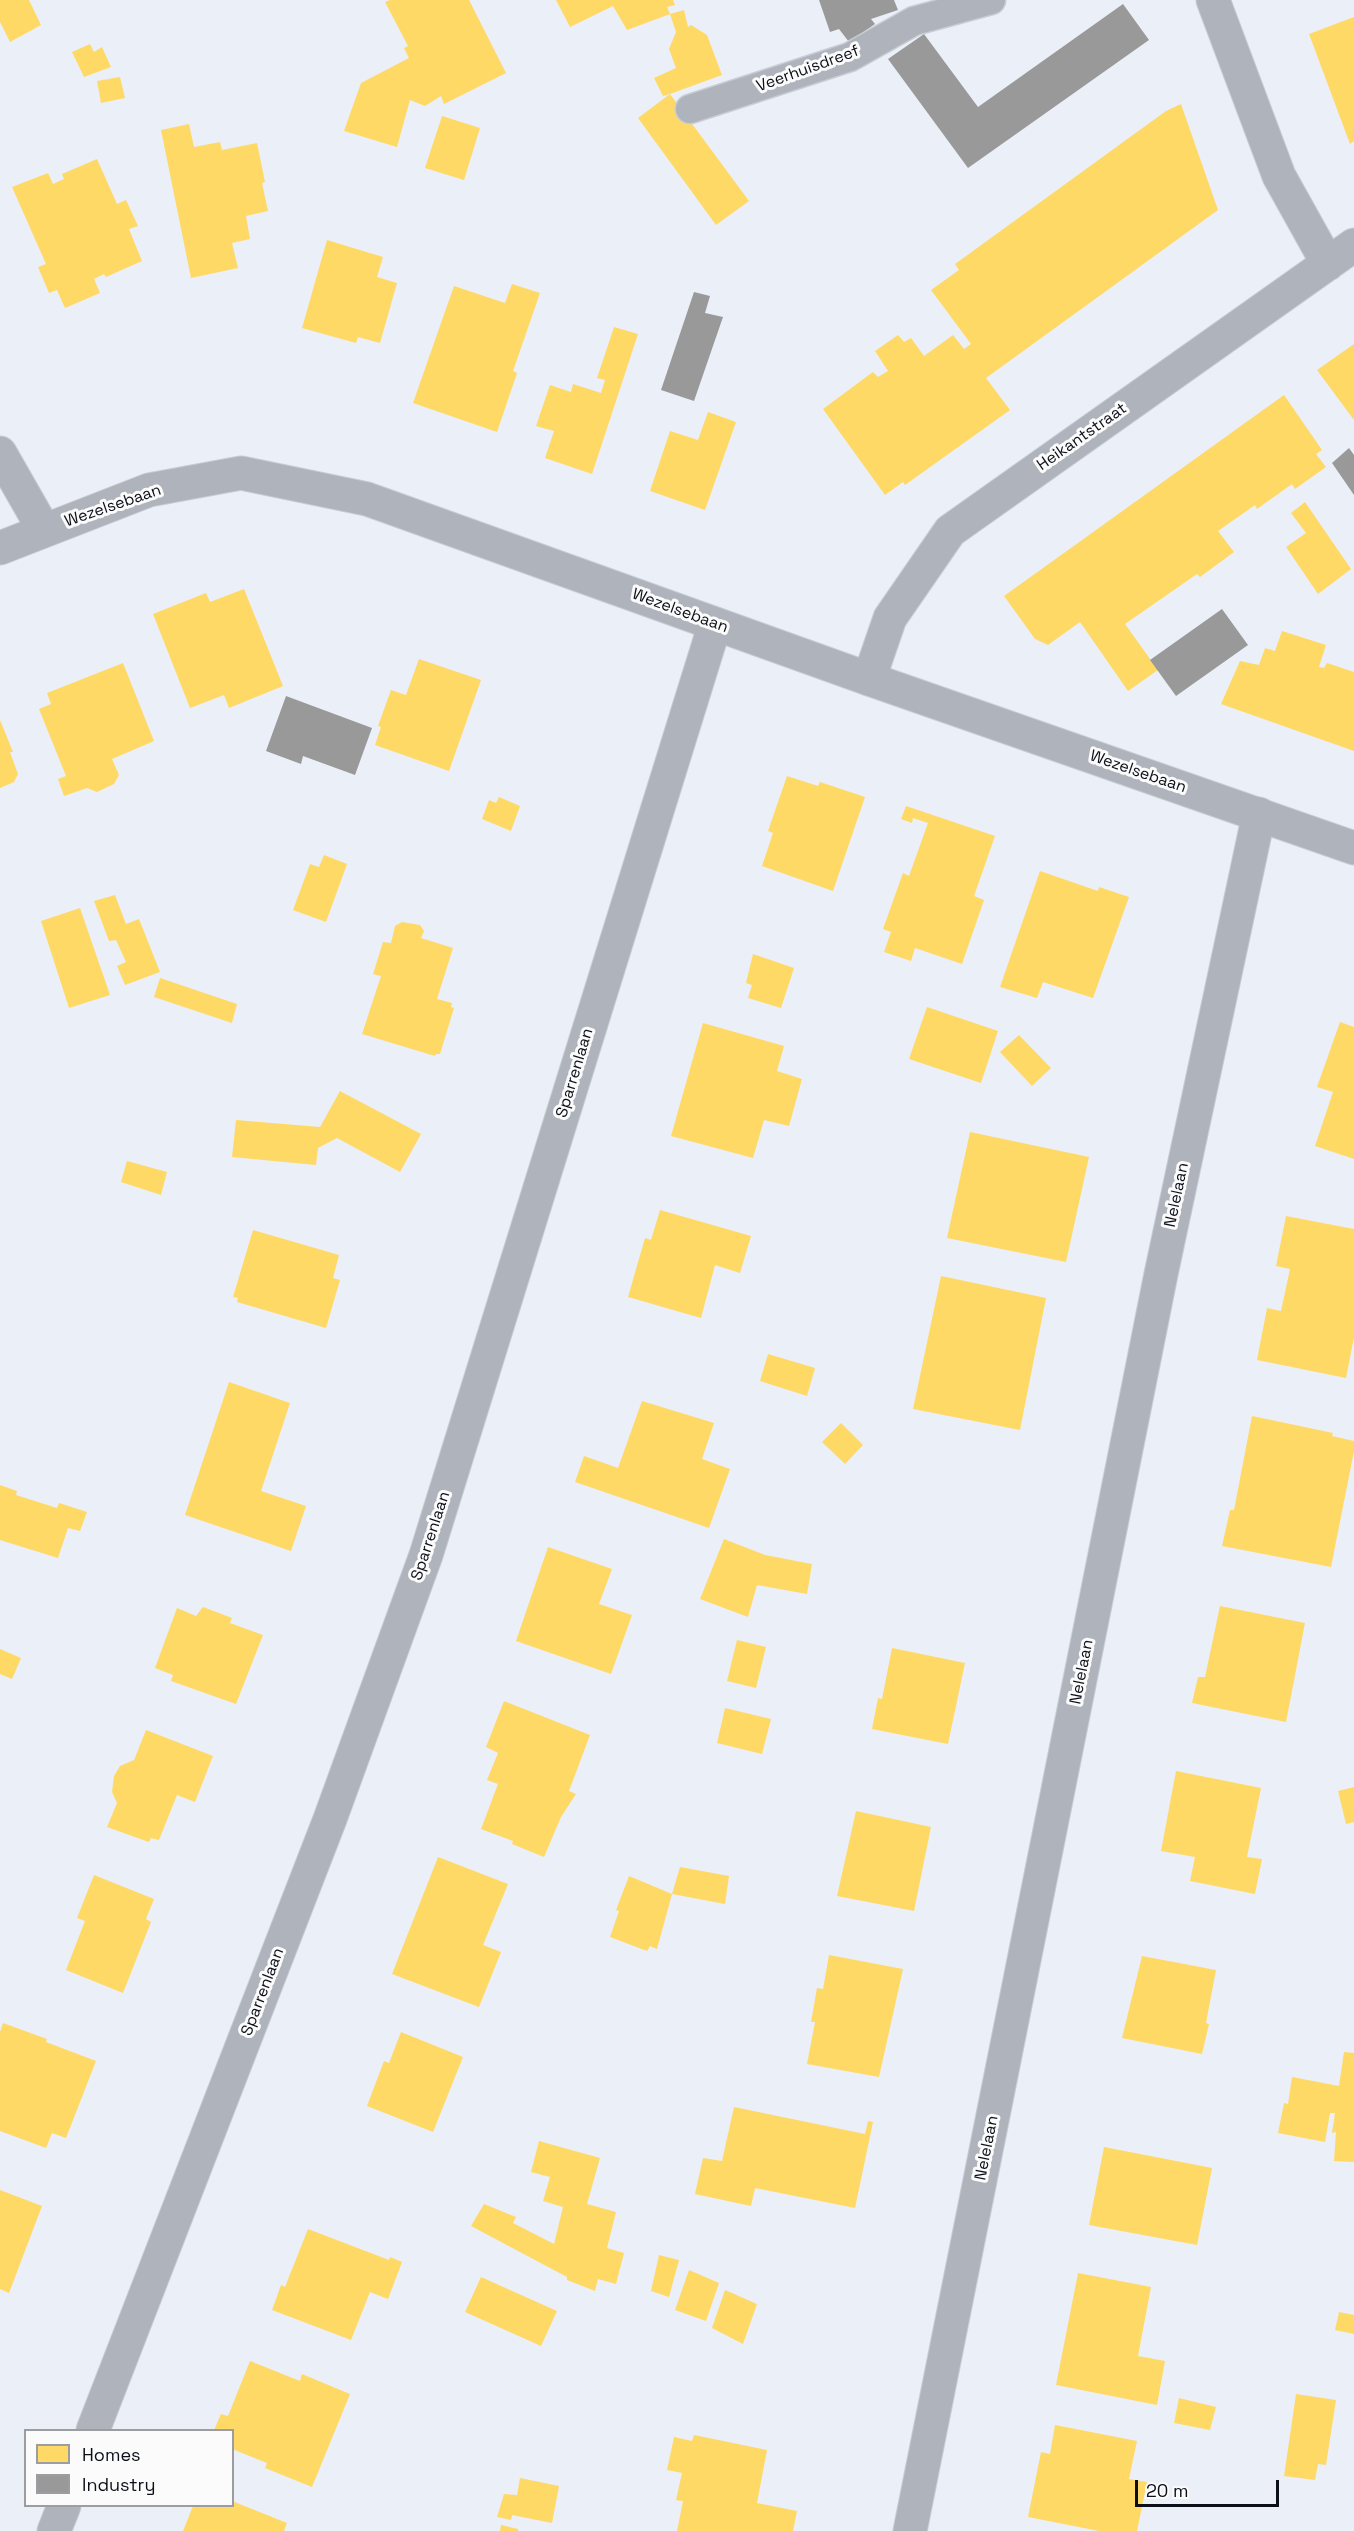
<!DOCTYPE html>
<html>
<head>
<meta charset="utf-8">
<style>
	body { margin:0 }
	#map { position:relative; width:1354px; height:2531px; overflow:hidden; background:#ebeff8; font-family:"Space Grotesk",sans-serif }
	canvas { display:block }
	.legend { position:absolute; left:24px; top:2429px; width:210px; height:78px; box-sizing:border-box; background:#fbfbfb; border:2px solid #9b9da0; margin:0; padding:8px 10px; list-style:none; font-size:18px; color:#0c0f18 }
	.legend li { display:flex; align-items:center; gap:12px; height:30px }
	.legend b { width:30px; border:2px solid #9b9da0 }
	.scale { position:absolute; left:1135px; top:2480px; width:144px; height:27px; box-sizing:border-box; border:3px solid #0c0f18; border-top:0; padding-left:8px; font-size:18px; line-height:21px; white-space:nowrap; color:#0c0f18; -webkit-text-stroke:4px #fbfbfb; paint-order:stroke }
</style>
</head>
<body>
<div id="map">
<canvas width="1354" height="2531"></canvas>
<ul class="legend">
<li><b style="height:16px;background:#ffd966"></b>Homes</li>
<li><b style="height:16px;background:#999"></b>Industry</li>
</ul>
<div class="scale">20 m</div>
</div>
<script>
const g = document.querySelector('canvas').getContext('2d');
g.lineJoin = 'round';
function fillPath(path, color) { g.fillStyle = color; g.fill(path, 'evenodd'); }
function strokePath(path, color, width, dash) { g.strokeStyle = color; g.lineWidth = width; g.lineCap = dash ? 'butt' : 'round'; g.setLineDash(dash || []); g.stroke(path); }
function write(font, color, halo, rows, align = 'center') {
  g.font = font + ' "Space Grotesk",sans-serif'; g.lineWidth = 6; g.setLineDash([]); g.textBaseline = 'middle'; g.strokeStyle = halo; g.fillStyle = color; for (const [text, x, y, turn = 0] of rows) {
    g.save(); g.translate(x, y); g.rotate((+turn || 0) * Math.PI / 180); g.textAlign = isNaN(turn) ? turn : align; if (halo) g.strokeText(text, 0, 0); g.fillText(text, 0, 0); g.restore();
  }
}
fillPath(new Path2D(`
	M 0,0 L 29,0 L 41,25 L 10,42 L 0,22 Z
	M 390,0 L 469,0 L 506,73 L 444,104 L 441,96 L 425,106 L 410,100 L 397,147 L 344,131 L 361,83 L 409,58 L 404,48 L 408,46 L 385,2 Z
	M 556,0 L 673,0 L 675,5 L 667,7 L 670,14 L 627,30 L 613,6 L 570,27 Z
	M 684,10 L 688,27 L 691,25 L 707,35 L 722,75 L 670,94 L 749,201 L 716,225 L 638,118 L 670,94 L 663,96 L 654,78 L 676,68 L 669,49 L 676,32 L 670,14 Z
	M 1354,17 L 1354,141 L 1350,144 L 1309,34 Z
	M 90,44 L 94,52 L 102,47 L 111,67 L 84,77 L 72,52 Z
	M 120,77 L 125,98 L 101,103 L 97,81 Z
	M 1181,104 L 1218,210 L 986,378 L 1010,410 L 905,485 L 903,482 L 885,495 L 823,409 L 873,372 L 878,377 L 888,371 L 875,351 L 898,335 L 904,342 L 911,338 L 924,356 L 953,335 L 964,349 L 971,344 L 931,290 L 959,270 L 955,264 L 1166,111 Z
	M 442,116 L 480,128 L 464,180 L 425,168 Z
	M 189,124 L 194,147 L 220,142 L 222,150 L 257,143 L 265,182 L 262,183 L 268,211 L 246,216 L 250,239 L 232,243 L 238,268 L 191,278 L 161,130 Z
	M 97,159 L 117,204 L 126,200 L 138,226 L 129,229 L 142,261 L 106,277 L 104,274 L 94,279 L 100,293 L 65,308 L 57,290 L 49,293 L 38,267 L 46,264 L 12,187 L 48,173 L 53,184 L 64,179 L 62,174 Z
	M 327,240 L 383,257 L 377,277 L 397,283 L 380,343 L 358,337 L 356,343 L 302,328 Z
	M 512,284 L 540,293 L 513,371 L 517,373 L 497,432 L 413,403 L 454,286 L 505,303 Z
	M 614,327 L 638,334 L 592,474 L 545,458 L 554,431 L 536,426 L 550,385 L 571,392 L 573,384 L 601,393 L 605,380 L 597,378 Z
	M 1354,344 L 1354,420 L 1317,370 Z
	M 1284,395 L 1322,450 L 1316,454 L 1326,467 L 1295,489 L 1292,484 L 1257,509 L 1255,505 L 1218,531 L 1234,552 L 1200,577 L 1197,574 L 1125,624 L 1158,670 L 1128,691 L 1080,622 L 1048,645 L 1035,639 L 1004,596 Z
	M 708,412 L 736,422 L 705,510 L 650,491 L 670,431 L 698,440 Z
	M 1305,502 L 1351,569 L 1318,594 L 1286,547 L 1306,533 L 1291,513 Z
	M 244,589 L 283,686 L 229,708 L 224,695 L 190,708 L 153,614 L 206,593 L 210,602 Z
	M 1282,631 L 1326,645 L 1319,667 L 1324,668 L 1327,663 L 1354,672 L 1354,751 L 1221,704 L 1240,661 L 1259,665 L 1265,648 L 1275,651 Z
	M 419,659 L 481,680 L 449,771 L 375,745 L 381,727 L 378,726 L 391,690 L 406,695 Z
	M 123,663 L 154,741 L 112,759 L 119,775 L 114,784 L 97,792 L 87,788 L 64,796 L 58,779 L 66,776 L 39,709 L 51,704 L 47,693 Z
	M 0,720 L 13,752 L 10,752 L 18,774 L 14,782 L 0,788 Z
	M 787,776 L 818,786 L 820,782 L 865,797 L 833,891 L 762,866 L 773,833 L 768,831 Z
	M 499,797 L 520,806 L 511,831 L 482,819 L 489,800 L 496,803 Z
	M 906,806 L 995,836 L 974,896 L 984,900 L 962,964 L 915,948 L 911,961 L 884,952 L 891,932 L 883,929 L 903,873 L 909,876 L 928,823 L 913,818 L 912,823 L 901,819 Z
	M 324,855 L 347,864 L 326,922 L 293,910 L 310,864 L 319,867 Z
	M 1040,871 L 1098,891 L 1099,887 L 1129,897 L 1093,998 L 1043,982 L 1037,998 L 1000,987 Z
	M 115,895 L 126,924 L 139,919 L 160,972 L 125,985 L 117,966 L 126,962 L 116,940 L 109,941 L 94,901 Z
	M 80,908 L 110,995 L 69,1008 L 41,921 Z
	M 402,922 L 420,925 L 424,931 L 421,938 L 453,948 L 437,999 L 452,1003 L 451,1007 L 454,1008 L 440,1054 L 436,1054 L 435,1056 L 362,1034 L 381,976 L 373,974 L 383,942 L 391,943 L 395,926 Z
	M 753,954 L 794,968 L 781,1008 L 748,998 L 752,985 L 746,983 Z
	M 160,978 L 237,1004 L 232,1023 L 154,997 Z
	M 927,1007 L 998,1031 L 981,1083 L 909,1059 Z
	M 1340,1022 L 1354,1027 L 1354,1159 L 1315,1146 L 1333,1092 L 1317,1087 Z
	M 703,1023 L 784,1046 L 777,1071 L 802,1079 L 789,1126 L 764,1120 L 753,1158 L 671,1136 Z
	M 1019,1035 L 1051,1068 L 1032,1086 L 1000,1052 Z
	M 340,1091 L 421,1134 L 400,1172 L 337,1138 L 318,1148 L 316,1165 L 232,1157 L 236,1120 L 320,1127 Z
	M 970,1132 L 1089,1157 L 1066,1262 L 947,1238 Z
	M 127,1161 L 167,1172 L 161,1195 L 121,1182 Z
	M 660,1210 L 751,1236 L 740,1273 L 715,1265 L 701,1318 L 628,1297 L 645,1238 L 651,1240 Z
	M 1286,1216 L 1354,1229 L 1354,1337 L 1346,1378 L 1257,1360 L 1267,1308 L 1281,1311 L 1290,1269 L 1276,1266 Z
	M 253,1230 L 339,1255 L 333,1278 L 340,1280 L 326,1328 L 237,1302 L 238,1298 L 233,1297 Z
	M 941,1276 L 1046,1298 L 1020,1430 L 913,1409 Z
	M 768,1354 L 815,1368 L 807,1396 L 760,1381 Z
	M 229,1382 L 290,1403 L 261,1491 L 306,1506 L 291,1551 L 185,1515 Z
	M 642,1401 L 714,1423 L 702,1459 L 730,1469 L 709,1528 L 575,1482 L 584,1456 L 618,1468 Z
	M 1252,1416 L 1333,1433 L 1332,1436 L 1354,1441 L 1354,1451 L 1331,1567 L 1222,1546 L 1230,1510 L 1234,1510 Z
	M 841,1423 L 863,1445 L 845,1464 L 822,1442 Z
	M 0,1485 L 17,1491 L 16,1495 L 57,1508 L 59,1503 L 87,1512 L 80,1531 L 68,1528 L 58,1558 L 0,1540 Z
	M 724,1539 L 765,1555 L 812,1564 L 807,1594 L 757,1585 L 748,1617 L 700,1599 Z
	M 548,1547 L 612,1569 L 599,1604 L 632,1615 L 611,1674 L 516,1641 Z
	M 1220,1606 L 1305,1623 L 1286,1722 L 1192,1703 L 1198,1677 L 1205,1677 Z
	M 203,1607 L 232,1618 L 230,1623 L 263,1635 L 236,1704 L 171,1681 L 173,1675 L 155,1668 L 177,1608 L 196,1616 Z
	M 737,1640 L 766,1647 L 756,1688 L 727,1681 Z
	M 892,1648 L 965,1663 L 948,1744 L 872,1729 L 878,1698 L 882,1699 Z
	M 0,1649 L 21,1658 L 12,1679 L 0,1674 Z
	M 504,1701 L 590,1735 L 569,1791 L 576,1794 L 561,1817 L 544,1857 L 512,1844 L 513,1841 L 481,1829 L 498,1784 L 487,1780 L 498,1753 L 486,1747 Z
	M 725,1708 L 771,1719 L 762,1754 L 717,1743 Z
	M 146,1730 L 213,1756 L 195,1802 L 177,1795 L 159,1840 L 151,1838 L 149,1842 L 107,1827 L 117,1803 L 112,1792 L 114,1776 L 120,1766 L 134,1760 Z
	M 1176,1771 L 1261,1788 L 1247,1857 L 1262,1859 L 1255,1894 L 1190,1881 L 1195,1857 L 1161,1851 Z
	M 1354,1787 L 1354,1822 L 1346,1824 L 1338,1791 Z
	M 856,1811 L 931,1827 L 914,1911 L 837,1896 Z
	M 438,1857 L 508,1884 L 483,1945 L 501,1952 L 479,2007 L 392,1974 Z
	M 680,1867 L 729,1876 L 725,1904 L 672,1894 Z
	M 94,1875 L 154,1899 L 146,1919 L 151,1922 L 123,1993 L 66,1970 L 85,1921 L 77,1918 Z
	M 629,1876 L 672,1894 L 657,1949 L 650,1946 L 647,1951 L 610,1937 L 619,1911 L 616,1910 Z
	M 829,1955 L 903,1969 L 879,2077 L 807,2064 L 815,2022 L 811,2022 L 817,1988 L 823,1989 Z
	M 1142,1956 L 1216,1970 L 1206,2023 L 1209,2024 L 1202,2054 L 1122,2038 Z
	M 3,2023 L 47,2039 L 46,2042 L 96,2061 L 66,2138 L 52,2133 L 46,2148 L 0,2131 L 0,2032 Z
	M 401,2032 L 463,2057 L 433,2132 L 367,2106 L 384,2061 L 389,2063 Z
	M 1344,2052 L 1354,2053 L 1354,2162 L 1334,2161 L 1336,2132 L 1332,2133 L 1335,2113 L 1330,2113 L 1325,2142 L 1278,2133 L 1284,2103 L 1288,2104 L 1292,2077 L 1339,2086 Z
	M 734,2107 L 865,2134 L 868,2121 L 873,2122 L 855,2208 L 755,2188 L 751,2206 L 695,2194 L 703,2158 L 722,2161 Z
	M 539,2141 L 600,2158 L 587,2204 L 616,2212 L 607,2248 L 624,2253 L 616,2284 L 598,2279 L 595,2291 L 567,2280 L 567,2277 L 471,2226 L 484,2204 L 516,2217 L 513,2223 L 554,2244 L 563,2207 L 543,2201 L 550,2177 L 531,2172 Z
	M 1104,2147 L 1212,2168 L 1197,2245 L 1089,2225 Z
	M 0,2190 L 42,2206 L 9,2293 L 0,2289 Z
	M 308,2229 L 389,2260 L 390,2257 L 402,2262 L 388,2299 L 370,2292 L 351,2340 L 272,2310 L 281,2285 L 285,2287 Z
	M 659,2255 L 679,2260 L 669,2297 L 651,2291 Z
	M 689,2270 L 719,2283 L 706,2321 L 675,2310 Z
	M 1078,2273 L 1151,2287 L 1138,2356 L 1165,2361 L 1157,2405 L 1056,2385 Z
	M 481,2277 L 557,2311 L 541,2346 L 465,2312 Z
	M 725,2290 L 757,2304 L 743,2344 L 712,2328 Z
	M 1339,2312 L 1354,2315 L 1354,2334 L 1335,2330 Z
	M 250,2361 L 300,2381 L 302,2374 L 350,2394 L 312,2487 L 265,2468 L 267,2463 L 232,2449 L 232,2430 L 214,2430 L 221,2414 L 228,2416 Z
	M 1296,2394 L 1336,2400 L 1326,2465 L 1318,2464 L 1315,2480 L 1284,2476 Z
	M 1179,2398 L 1216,2407 L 1210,2430 L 1174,2423 Z
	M 1055,2425 L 1137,2441 L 1129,2479 L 1147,2482 L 1137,2531 L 1099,2531 L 1028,2517 L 1041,2452 L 1050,2454 Z
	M 694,2435 L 767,2450 L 757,2503 L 797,2511 L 793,2531 L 677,2531 L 683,2501 L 676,2500 L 682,2473 L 667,2470 L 674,2437 L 692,2441 Z
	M 520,2478 L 559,2486 L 552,2523 L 512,2515 L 511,2520 L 497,2517 L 504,2494 L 517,2495 Z
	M 232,2501 L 287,2523 L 284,2531 L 183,2531 L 193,2506 L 232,2506 Z
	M 501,2525 L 518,2529 L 518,2531 L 500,2531 Z`), '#ffd966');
fillPath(new Path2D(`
	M 819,0 L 894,0 L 898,10 L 871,19 L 875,24 L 849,42 L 839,29 L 830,32 Z
	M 1123,4 L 1149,40 L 968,168 L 888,59 L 924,34 L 978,107 Z
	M 694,292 L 710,296 L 705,313 L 723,317 L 694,401 L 661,390 Z
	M 1349,448 L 1354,455 L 1354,495 L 1332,463 Z
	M 1222,609 L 1248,645 L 1176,696 L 1150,660 Z
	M 286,696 L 372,728 L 355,775 L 303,756 L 301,764 L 266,751 Z`), '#999');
const service = new Path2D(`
	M 690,109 L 850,57 L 914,21 L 991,0`);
const minor = new Path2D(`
	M 1213,0 L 1279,176 L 1328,264
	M 0,453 L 44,530
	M 869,679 L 890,618 L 950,531 L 1354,245
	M 93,2430 L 330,1819 L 426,1555 L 715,624
	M 54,2531 L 64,2506
	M 910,2531 L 1161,1274 L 1259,814`);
const tertiary = new Path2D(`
	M 0,548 L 149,490 L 241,473 L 367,499 L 869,679 L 1354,848`);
strokePath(service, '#c8ccd3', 31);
strokePath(minor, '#c8ccd3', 35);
strokePath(tertiary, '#c8ccd3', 35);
strokePath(service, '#aeb3bc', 28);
strokePath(minor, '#aeb3bc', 33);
strokePath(tertiary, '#aeb3bc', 33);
write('16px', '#0c0f18', '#fbfbfb', [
	["Veerhuisdreef",808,69,-20],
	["Heikantstraat",1082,437,-35],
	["Wezelsebaan",113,506,-19],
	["Wezelsebaan",680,611,20],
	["Wezelsebaan",1138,772,19],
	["Sparrenlaan",575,1073,-73],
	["Nelelaan",1177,1195,-78],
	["Sparrenlaan",431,1536,-72],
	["Nelelaan",1082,1672,-79],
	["Sparrenlaan",263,1992,-69],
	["Nelelaan",987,2148,-79]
]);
</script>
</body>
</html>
